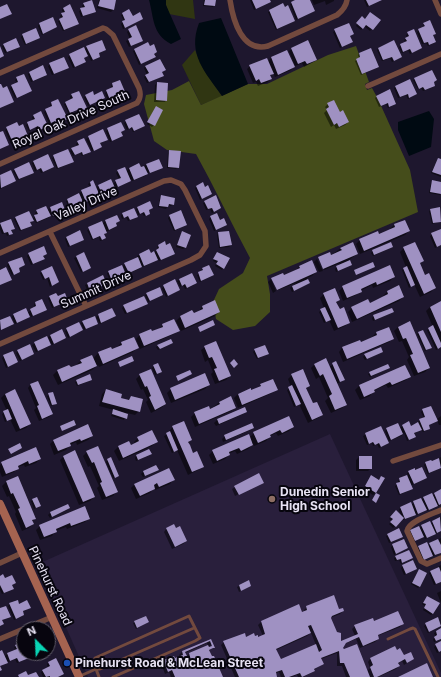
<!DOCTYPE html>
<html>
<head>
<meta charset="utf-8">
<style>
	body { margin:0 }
	#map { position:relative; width:441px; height:677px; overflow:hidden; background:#1e172e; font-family:Inter,sans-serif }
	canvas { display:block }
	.north { position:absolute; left:16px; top:621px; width:40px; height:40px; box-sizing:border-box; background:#07050e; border:1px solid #615d6a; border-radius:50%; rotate:336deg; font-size:11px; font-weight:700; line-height:16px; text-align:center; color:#e7e2f3 }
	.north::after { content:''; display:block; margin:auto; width:14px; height:18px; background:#09d5b5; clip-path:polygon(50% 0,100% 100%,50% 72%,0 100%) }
</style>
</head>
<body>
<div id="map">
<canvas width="441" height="677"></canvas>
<div class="north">N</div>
</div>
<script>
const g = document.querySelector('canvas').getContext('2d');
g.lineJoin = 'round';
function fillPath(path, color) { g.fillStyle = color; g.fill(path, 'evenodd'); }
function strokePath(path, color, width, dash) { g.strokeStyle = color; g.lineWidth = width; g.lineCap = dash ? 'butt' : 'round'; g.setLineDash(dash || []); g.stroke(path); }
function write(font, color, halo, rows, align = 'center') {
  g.font = font + ' Inter,sans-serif'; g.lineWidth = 4; g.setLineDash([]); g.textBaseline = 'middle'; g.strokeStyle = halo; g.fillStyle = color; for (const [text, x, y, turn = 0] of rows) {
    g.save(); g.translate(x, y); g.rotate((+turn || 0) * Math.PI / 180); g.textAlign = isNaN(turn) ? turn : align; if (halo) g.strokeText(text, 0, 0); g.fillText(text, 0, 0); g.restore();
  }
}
fillPath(new Path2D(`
	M 330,434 L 441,673 L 441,677 L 88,677 L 38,564 Z`), '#291f3c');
fillPath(new Path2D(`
	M 166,0 L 193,0 L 195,19 L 169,14 L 166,5 Z
	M 195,50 L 203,68 L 222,96 L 201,105 L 182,65 Z`), '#303612');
fillPath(new Path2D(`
	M 356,46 L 369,82 L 365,84 L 367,90 L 372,88 L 378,99 L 410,170 L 418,212 L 267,276 L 270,294 L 270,312 L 255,326 L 233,330 L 216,319 L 213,302 L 219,289 L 243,273 L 250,258 C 231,223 215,188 196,154 L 167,150 L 154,141 L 144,104 L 146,95 L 172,90 L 189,81 L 201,105 L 248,84 L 267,84 L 328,55 Z`), '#454d1b');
fillPath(new Path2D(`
	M 149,0 L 166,0 L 166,5 L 181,39 L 171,44 C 152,34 154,18 149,0 Z
	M 221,18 L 248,84 L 222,96 C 205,72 187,54 199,23 Z
	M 429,111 L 434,119 L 431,147 L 409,156 L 398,130 L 398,122 Z`), '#000a12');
fillPath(new Path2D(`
	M 99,0 L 115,0 L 113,10 L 111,12 L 97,8 Z
	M 204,0 L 215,0 L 214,5 L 213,7 L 203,6 Z
	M 250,0 L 269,0 L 270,2 L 254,10 Z
	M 297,0 L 309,0 L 314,11 L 296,20 L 290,4 Z
	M 312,0 L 334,0 L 334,1 L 326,5 L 325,1 L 314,5 Z
	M 364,0 L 379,0 L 379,1 L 367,7 Z
	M 84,4 L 95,12 L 81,17 L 79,11 L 83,9 L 82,6 Z
	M 282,5 L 292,22 L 276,30 L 268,12 Z
	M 63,8 L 78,24 L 63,31 L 58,21 L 62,19 L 60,16 L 63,13 L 62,10 Z
	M 123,14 L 132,17 L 142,19 L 123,29 L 121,24 L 124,21 L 121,15 Z
	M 360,19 L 365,20 L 379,20 L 370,31 L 364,26 L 361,30 L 356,26 Z
	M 39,24 L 56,27 L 42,35 L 38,26 Z
	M 348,24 L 349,36 L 352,42 L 340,48 L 333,32 Z
	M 423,24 L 426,31 L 435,33 L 432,36 L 435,42 L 428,46 L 426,43 L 422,44 L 417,32 L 423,28 Z
	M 129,30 L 140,42 L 129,47 L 126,41 L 130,39 L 127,32 Z
	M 413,31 L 421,48 L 410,54 L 408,50 L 402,53 L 399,47 L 406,43 L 404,40 L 407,38 L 406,35 Z
	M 23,35 L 37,39 L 25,45 L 21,37 Z
	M 148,43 L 154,57 L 139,65 L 133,51 Z
	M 4,45 L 17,48 L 5,53 L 2,46 Z
	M 87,47 L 105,50 L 98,54 L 99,57 L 91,61 L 88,54 L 83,58 L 85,62 L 73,68 L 68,57 L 84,50 Z
	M 378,48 L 401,57 L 392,62 L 390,58 L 382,61 L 377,50 Z
	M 292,49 L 316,60 L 313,62 L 304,67 L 302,63 L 295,66 L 289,51 Z
	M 286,51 L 293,67 L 291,70 L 275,77 L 273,72 L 269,76 L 270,79 L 268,82 L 258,86 L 256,82 L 253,83 L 247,69 L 250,66 L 268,62 L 271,58 Z
	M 359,54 L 378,67 L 361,75 L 355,61 L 359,58 L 358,55 Z
	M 63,58 L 66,69 L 52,75 L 48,66 Z
	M 146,66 L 161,72 L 161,77 L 147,83 L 144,77 L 147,75 L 144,68 Z
	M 30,72 L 45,76 L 31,82 L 28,74 Z
	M 17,78 L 29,92 L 15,98 L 10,88 L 17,83 L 15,80 Z
	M 415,79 L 436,80 L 433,82 L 433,87 L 423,91 L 421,88 L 418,89 L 413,80 Z
	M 157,83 L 167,84 L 166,100 L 165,102 L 154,102 L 155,85 Z
	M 113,84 L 123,95 L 108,101 L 105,93 L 112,88 L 111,86 Z
	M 395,87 L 416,94 L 408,99 L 406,95 L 398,98 L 394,88 Z
	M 78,92 L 85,112 L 82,113 L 80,109 L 69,114 L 64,104 L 71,100 L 70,97 L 71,95 Z
	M 86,96 L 94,96 L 102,99 L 88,106 L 84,97 Z
	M 377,96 L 393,105 L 388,108 L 386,104 L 379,107 L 375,98 Z
	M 51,103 L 67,119 L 55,125 L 53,122 L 49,124 L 44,112 L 51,107 L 50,105 Z
	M 328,104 L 348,122 L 345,125 L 336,129 L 334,125 L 331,127 L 324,113 L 327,110 L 325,107 Z
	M 155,109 L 154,125 L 152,127 L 147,124 Z
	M 139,115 L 144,126 L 133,132 L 131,128 L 127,130 L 124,123 Z
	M 34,116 L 46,126 L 38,131 L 36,127 L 29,131 L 26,125 L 33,120 L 32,117 Z
	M 17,123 L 27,136 L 11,144 L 5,130 Z
	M 120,123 L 120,132 L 122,136 L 110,142 L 106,131 Z
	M 103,131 L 107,140 L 99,144 L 99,148 L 92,151 L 86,139 Z
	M 78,142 L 88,153 L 82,156 L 80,152 L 73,156 L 70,151 L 77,146 L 76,144 Z
	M 68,150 L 71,163 L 57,169 L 52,158 Z
	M 170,151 L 178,167 L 176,169 L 167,168 L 168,153 Z
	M 438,159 L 441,160 L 441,177 L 431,173 Z
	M 33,162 L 53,167 L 41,173 L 39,169 L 35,171 L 32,163 Z
	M 139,164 L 140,169 L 147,164 L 160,169 L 148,173 L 145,176 L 132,181 L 131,179 L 128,182 L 116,188 L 116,186 L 113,189 L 97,197 L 84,203 L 83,200 L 80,203 L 69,208 L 66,201 L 90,187 L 88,184 L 90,183 L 93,182 L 96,188 L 98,186 L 111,180 L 113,184 L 119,179 L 116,173 L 118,171 L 126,172 L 129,168 Z
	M 15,170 L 31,174 L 18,180 L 13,171 Z
	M 10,171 L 15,181 L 0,189 L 0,176 Z
	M 433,181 L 441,183 L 440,195 L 429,193 L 431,183 Z
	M 197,186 L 211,194 L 200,200 L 195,188 Z
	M 162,196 L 173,204 L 171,206 L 168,205 L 166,209 L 158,207 L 160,198 Z
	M 215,197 L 220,208 L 212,213 L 210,209 L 206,210 L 203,203 Z
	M 61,203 L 64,210 L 62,212 L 52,217 L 51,215 L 48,218 L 36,223 L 34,219 L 29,223 L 31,226 L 29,227 L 20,231 L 14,219 L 16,218 L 32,219 L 36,216 L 35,213 L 37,211 L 47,211 L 50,208 Z
	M 137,208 L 152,208 L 148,211 L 147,215 L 144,216 L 142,213 L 138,215 L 136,209 Z
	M 439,208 L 441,221 L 432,224 L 429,211 L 431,210 Z
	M 133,209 L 135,218 L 128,221 L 126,217 L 122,219 L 121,216 L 122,214 Z
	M 170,216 L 184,226 L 174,231 L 168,218 Z
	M 211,217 L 226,225 L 214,231 L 209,219 Z
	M 10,220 L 14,228 L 11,231 L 12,233 L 7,236 L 6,233 L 2,234 L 0,229 L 0,224 Z
	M 105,221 L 119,221 L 115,224 L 116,226 L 114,228 L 106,232 L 103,235 L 105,238 L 103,240 L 100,241 L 99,237 L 92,240 L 87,230 L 102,224 Z
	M 405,221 L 409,231 L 405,235 L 360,254 L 356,244 L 360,240 L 378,236 L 391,230 L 390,229 L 394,225 Z
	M 441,230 L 441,245 L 435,248 L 430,236 Z
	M 182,232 L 185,248 L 183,249 L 176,247 Z
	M 218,233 L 231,245 L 229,247 L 219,248 L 217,235 Z
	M 66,237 L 83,240 L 68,247 L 65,239 Z
	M 158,246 L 172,255 L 159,261 L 158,259 L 155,261 L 143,267 L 142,266 L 139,269 L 127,274 L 123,266 L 125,264 L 138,258 L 137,256 L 139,255 L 148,250 L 150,254 L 158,250 L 157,247 Z
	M 341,248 L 357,254 L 349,260 L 351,264 L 336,272 L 335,269 L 340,263 L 324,270 L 319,258 L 318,258 L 329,253 L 330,256 Z
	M 390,248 L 373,256 L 371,253 L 373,251 Z
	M 404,248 L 423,261 L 419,264 L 424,276 L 434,288 L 431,292 L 420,297 L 414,284 L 409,288 L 402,270 L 406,267 L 400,252 Z
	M 29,254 L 42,256 L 44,259 L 31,265 L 27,256 Z
	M 83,254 L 88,269 L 81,272 L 74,258 Z
	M 216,255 L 223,268 L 222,270 L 215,266 L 217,263 L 213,261 Z
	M 317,259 L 323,271 L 319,272 L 314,262 Z
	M 9,263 L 18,268 L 18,273 L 12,275 L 7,265 Z
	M 121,266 L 125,274 L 110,282 L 107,273 Z
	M 300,266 L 316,272 L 312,276 L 307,278 L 309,283 L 292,292 L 290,288 L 296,283 L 278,290 L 273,279 L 284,276 L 296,270 Z
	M 203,269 L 213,275 L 200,282 L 197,275 L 202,272 L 201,270 Z
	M 42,272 L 58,282 L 50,287 L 47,278 L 43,280 L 40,273 Z
	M 191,274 L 194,285 L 185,289 L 183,285 L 180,287 L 177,281 Z
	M 103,277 L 104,285 L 88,292 L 85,285 Z
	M 394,277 L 390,281 L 373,288 L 372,285 L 360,291 L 356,295 L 343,301 L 339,291 L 343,287 Z
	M 271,279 L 276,291 L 273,293 L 268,282 Z
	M 175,281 L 179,290 L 166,297 L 162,288 Z
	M 398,287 L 403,297 L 399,301 L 352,322 L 348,312 L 352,308 L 369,304 L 384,297 L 383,296 L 387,292 Z
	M 147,294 L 162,295 L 148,302 L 145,295 Z
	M 324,294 L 339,300 L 336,303 L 339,310 L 349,322 L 345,326 L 334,331 L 329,320 L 324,323 L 319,312 L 324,308 L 320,298 Z
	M 50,297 L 57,298 L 66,302 L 52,308 L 48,298 Z
	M 35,303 L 45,310 L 31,317 L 30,315 L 27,318 L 15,324 L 12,317 L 13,315 L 27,313 L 35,308 L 34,305 Z
	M 145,305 L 125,314 L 122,308 L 124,306 Z
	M 441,305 L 441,347 L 436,350 L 427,330 L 433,327 L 426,311 L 430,307 Z
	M 202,307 L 219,312 L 215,316 L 181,331 L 176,321 L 180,317 L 192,312 L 193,315 L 199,312 L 199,311 Z
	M 111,309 L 114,316 L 100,324 L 96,317 Z
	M 393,312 L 373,321 L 372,318 L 374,316 Z
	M 83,322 L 97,323 L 84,330 L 81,323 Z
	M 79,324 L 82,330 L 68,338 L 65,331 Z
	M 163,325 L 178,331 L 174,334 L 140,349 L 136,339 L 140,335 L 152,333 L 159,329 Z
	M 398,327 L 429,368 L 425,372 L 414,376 L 407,360 L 409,357 L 402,341 L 399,342 L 394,331 Z
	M 388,328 L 392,338 L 389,342 L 343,362 L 339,352 L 342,348 L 359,341 L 360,343 L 372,337 L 376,333 Z
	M 61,331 L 65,338 L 52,345 L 48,337 Z
	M 419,333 L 430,348 L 425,351 L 417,334 Z
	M 46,338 L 50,345 L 36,352 L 32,345 Z
	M 133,338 L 137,348 L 133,352 L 99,367 L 98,365 L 92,370 L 58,385 L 53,375 L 57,371 L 69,366 L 70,369 L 77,366 L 77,364 L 81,361 L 93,359 L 98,353 L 110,348 L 111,350 L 117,347 L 121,343 Z
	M 172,343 L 158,350 L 156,347 L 158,346 Z
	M 205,347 L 230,376 L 226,380 L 215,384 L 211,374 L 213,372 L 208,360 L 205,362 L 201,350 Z
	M 255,350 L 266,355 L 257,359 L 253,352 Z
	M 18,351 L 33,354 L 20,361 L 16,353 Z
	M 380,353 L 365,360 L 363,357 L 365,355 Z
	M 4,356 L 17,362 L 6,368 L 2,358 Z
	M 336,363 L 343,380 L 337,384 L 346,404 L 342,408 L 331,413 L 325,401 L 328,398 L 319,377 L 316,379 L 311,368 L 315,364 L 329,367 Z
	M 154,366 L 161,372 L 155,375 L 152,368 Z
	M 405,366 L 409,376 L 406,380 L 388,388 L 386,385 L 373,391 L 370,396 L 360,400 L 355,390 L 359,386 Z
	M 389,368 L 370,377 L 368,374 L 370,373 Z
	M 140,375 L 165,404 L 161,408 L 151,413 L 146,402 L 148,400 L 143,389 L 141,390 L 136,379 Z
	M 292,375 L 309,386 L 306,389 L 313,404 L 322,415 L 318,418 L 308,423 L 299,404 L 294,407 L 287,390 L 291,387 L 288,379 Z
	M 77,381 L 89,381 L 77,386 L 75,382 Z
	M 38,382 L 52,414 L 49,417 L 39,421 L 34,410 L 36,408 L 28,388 L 30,385 Z
	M 209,385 L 205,389 L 171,403 L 167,393 L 171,389 Z
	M 261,385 L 276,389 L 272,393 L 238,408 L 234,398 L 238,394 L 250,390 L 251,392 Z
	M 106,390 L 120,399 L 127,401 L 131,397 L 139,411 L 135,415 L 127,413 L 124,420 L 111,416 L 114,410 L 99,406 L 102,394 Z
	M 52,393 L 56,403 L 51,406 L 47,396 Z
	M 5,394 L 30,424 L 26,428 L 16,432 L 10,419 L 5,422 L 2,414 L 7,411 L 1,398 Z
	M 220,402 L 235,407 L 231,411 L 195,427 L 191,417 L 195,413 L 209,410 Z
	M 244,408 L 245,411 L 243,414 L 216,426 L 214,423 L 217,420 Z
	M 423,410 L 436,420 L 441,416 L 441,425 L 439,425 L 437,420 L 428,425 L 429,428 L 427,430 L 423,432 L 421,429 L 414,434 L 415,437 L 407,441 L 404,433 L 401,436 L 389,441 L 385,431 L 387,429 L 400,428 L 403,426 L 411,427 L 419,423 L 418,422 L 420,420 L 424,418 L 421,412 Z
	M 173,427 L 191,440 L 188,443 L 193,454 L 202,466 L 198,470 L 188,475 L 177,450 L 172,453 L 164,436 L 170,433 L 169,431 Z
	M 293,427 L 289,431 L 278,436 L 276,433 L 270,436 L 266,441 L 254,446 L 253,444 L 248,449 L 237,454 L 235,451 L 228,454 L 229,455 L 225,459 L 213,464 L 209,455 L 213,451 L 249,438 L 254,433 Z
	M 381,427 L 386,444 L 379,448 L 377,444 L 373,446 L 372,443 L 367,445 L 363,436 Z
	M 253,428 L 250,430 L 223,442 L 222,439 L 225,436 Z
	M 152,432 L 156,442 L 152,446 L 119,461 L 114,451 L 118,447 L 129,442 L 130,446 L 135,444 L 134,442 L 138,438 Z
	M 92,436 L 88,440 L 77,445 L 76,442 L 70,445 L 66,450 L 54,455 L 50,444 L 54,440 Z
	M 149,450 L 149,455 L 136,461 L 135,458 L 136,456 Z
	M 87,452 L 116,492 L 113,496 L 102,500 L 97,488 L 99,486 L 90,466 L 88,467 L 83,456 Z
	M 64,456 L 94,497 L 90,501 L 79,505 L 60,460 Z
	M 359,457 L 371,468 L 368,471 L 356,471 L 356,460 Z
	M 441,457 L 441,467 L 428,474 L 424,465 L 426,463 L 432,463 Z
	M 111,458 L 116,477 L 113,478 L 106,462 Z
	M 40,459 L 36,463 L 25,467 L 24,465 L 17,467 L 18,468 L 14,472 L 2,477 L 0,472 L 0,465 L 2,463 Z
	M 156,466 L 156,471 L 143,477 L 141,474 L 143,472 Z
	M 409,472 L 426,478 L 410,486 L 412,489 L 410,490 L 399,495 L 395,486 L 399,483 L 398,481 L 400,479 L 408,476 L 407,473 Z
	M 372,476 L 378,480 L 381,477 L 376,492 L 373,495 L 363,489 Z
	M 17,477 L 35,518 L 32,522 L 33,524 L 29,528 L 22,531 L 15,514 L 16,512 L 9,496 L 7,497 L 2,486 L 6,482 Z
	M 173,480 L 170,484 L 155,490 L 154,488 L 150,493 L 136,499 L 131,488 L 135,484 Z
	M 261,483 L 235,496 L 232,489 L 235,487 Z
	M 441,491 L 441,505 L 427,511 L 426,509 L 417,515 L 416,513 L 413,516 L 403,520 L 402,518 L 393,528 L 389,524 L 392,521 L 389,519 L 396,512 L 402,517 L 399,510 L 400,508 L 411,505 L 421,499 L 421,500 L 424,498 L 432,496 Z
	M 33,500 L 39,506 L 34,509 L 31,501 Z
	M 68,505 L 69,508 L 67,510 L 50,518 L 48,515 L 50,513 Z
	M 89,518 L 85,522 L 67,529 L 66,527 L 55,531 L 52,536 L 40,540 L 36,530 L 40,526 Z
	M 440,518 L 441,518 L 441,531 L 425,539 L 424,536 L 414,542 L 409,532 L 411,531 L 419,529 L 422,526 L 430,524 Z
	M 166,529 L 186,541 L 183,544 L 172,549 L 164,532 Z
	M 398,530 L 400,538 L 389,543 L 386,536 Z
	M 441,538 L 441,553 L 433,556 L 433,555 L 430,558 L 422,561 L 417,548 L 419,547 L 428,546 Z
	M 403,540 L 407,548 L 394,555 L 391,547 Z
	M 396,557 L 411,558 L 401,564 L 399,560 L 395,561 L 394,558 Z
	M 441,565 L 441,582 L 434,585 L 429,573 Z
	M 403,566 L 416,569 L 404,575 L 401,568 Z
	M 419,570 L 420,586 L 418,588 L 411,584 Z
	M 0,577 L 12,585 L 13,588 L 2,594 L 0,590 Z
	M 248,581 L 250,586 L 239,592 L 237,587 Z
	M 441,591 L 441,603 L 437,593 Z
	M 427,597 L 433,613 L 431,615 L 423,610 L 425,606 L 422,604 Z
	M 10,604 L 19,605 L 30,608 L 22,612 L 23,615 L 21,617 L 14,620 L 8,606 Z
	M 298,606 L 302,614 L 305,612 L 304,610 L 307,607 L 343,611 L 340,614 L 330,618 L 341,642 L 355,636 L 352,629 L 355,626 L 374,622 L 402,624 L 400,627 L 377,636 L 378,639 L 375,642 L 360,648 L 356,639 L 344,644 L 342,648 L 367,671 L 370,668 L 368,662 L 370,659 L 397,651 L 404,657 L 413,659 L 404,665 L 402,661 L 398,664 L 399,666 L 396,669 L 378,677 L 346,677 L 342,666 L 337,666 L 337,653 L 321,659 L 322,664 L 314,670 L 311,673 L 303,677 L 298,677 L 297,675 L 292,677 L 281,677 L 279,672 L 276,673 L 276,677 L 235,677 L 221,645 L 224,642 L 246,638 L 258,638 L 263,636 L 258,625 L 261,622 ZM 311,633 L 316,645 L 281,661 L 276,650 L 307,636 Z
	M 438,618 L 441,625 L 428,633 L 424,626 Z
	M 135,622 L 148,622 L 136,629 L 133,623 Z
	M 441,630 L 441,639 L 434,642 L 433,639 L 436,637 L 434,633 Z
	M 211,640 L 212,644 L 207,649 L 213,647 L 209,651 L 222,677 L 171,677 L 169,672 L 165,674 L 161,663 L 163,661 L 174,659 L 180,657 L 179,655 L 182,652 ZM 207,643 L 208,646 L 189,654 L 186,657 L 185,653 Z
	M 441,642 L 441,651 L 437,653 L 434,647 Z
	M 16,646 L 24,648 L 24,653 L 26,653 L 28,658 L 17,663 L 15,659 L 8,662 L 8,661 L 0,666 L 0,652 L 4,657 L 7,654 L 16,651 L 14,647 Z
	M 35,653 L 43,653 L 36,656 Z
	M 48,663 L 58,677 L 43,677 L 41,672 L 48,668 L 47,664 Z`), '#0007');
fillPath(new Path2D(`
	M 92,0 L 96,12 L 83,16 L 80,8 L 85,7 L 83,3 Z
	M 100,0 L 116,0 L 114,10 L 98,6 Z
	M 205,0 L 216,0 L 215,6 L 204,5 Z
	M 252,0 L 270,0 L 271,2 L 256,9 Z
	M 295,0 L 310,0 L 315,11 L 298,19 L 291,2 Z
	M 366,0 L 382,0 L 369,6 Z
	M 283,3 L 285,7 L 288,5 L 295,21 L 277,29 L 269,10 Z
	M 7,4 L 12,14 L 0,19 L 0,7 Z
	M 70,4 L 79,24 L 64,30 L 59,19 L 63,17 L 61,13 L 65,12 L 63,8 Z
	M 129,9 L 133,16 L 140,12 L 143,19 L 125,28 L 122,21 L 125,20 L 122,13 Z
	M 370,12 L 381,20 L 373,30 L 366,25 L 363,29 L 356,23 L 362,16 L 365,19 Z
	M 53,17 L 57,27 L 43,34 L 39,23 Z
	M 430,20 L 436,34 L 433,35 L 436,42 L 429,45 L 428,42 L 424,43 L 418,29 L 425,26 L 423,23 Z
	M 349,23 L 354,34 L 350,36 L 353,42 L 342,47 L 334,29 Z
	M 136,25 L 143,41 L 131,46 L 128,39 L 132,37 L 128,29 Z
	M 36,28 L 40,38 L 26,44 L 22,34 Z
	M 414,29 L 422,48 L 412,53 L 410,49 L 403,52 L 400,44 L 407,41 L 405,38 L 409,36 L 407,32 Z
	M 16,38 L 20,47 L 7,52 L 3,44 Z
	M 102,40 L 106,50 L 99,53 L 100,57 L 93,60 L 86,46 Z
	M 308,40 L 317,60 L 307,64 L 305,61 L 298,64 L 291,48 Z
	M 394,40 L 402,57 L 394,61 L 392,57 L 383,60 L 378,48 Z
	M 148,42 L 150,46 L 154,44 L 157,52 L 154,54 L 156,57 L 141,64 L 134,49 Z
	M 0,46 L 4,56 L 0,58 Z
	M 84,47 L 88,56 L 84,58 L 86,62 L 75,67 L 69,54 Z
	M 371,48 L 379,67 L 362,74 L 356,59 L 360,57 L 359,53 Z
	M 287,50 L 295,67 L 278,75 L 271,57 Z
	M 64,57 L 69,68 L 54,74 L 49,63 Z
	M 267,58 L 274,74 L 270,75 L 272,79 L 261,83 L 259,79 L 256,81 L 249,65 Z
	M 160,59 L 166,70 L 162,72 L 164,76 L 149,82 L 145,75 L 149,73 L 145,66 Z
	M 43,65 L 47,75 L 33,81 L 29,72 Z
	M 432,70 L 437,80 L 434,82 L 435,86 L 425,90 L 423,87 L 419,89 L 414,78 Z
	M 24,74 L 32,91 L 17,98 L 11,85 L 18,82 L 16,77 Z
	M 410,79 L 417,94 L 409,98 L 408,94 L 400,97 L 395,86 Z
	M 120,80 L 126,94 L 110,100 L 106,90 L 113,87 L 112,83 Z
	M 157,82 L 168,83 L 167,101 L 156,100 Z
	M 0,84 L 1,84 L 3,88 L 7,86 L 14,102 L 0,108 Z
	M 390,89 L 396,104 L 389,107 L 388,103 L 381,106 L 376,96 Z
	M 79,91 L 88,110 L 84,112 L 82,108 L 70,113 L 65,102 L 73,98 L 71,94 Z
	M 93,91 L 94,95 L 102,91 L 105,98 L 90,105 L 85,95 Z
	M 58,99 L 68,119 L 57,124 L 55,121 L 51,123 L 45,109 L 52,106 L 51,102 Z
	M 334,100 L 340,112 L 343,110 L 349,122 L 339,127 L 337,123 L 334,125 L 326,109 L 329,107 L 327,103 Z
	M 156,106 L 163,110 L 155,126 L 147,122 Z
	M 41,111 L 48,126 L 40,130 L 38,126 L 30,130 L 27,122 L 35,119 L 33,115 Z
	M 139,114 L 145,126 L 134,131 L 132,127 L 129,129 L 125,120 Z
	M 17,122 L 19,126 L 23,124 L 28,136 L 13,143 L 6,127 Z
	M 121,122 L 125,130 L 121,132 L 123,136 L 112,141 L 107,128 Z
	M 103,129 L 108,140 L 100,143 L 102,147 L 94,151 L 88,136 Z
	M 3,131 L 9,145 L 0,149 L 0,132 Z
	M 84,138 L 91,152 L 83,155 L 82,152 L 75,155 L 71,148 L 79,145 L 77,141 Z
	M 68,149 L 74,162 L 58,168 L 53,155 Z
	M 169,150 L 181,151 L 179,168 L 168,167 Z
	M 48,154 L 54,167 L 43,172 L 41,168 L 37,170 L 33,161 Z
	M 438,158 L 441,159 L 441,175 L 432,172 Z
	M 159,159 L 163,168 L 150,173 L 146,164 Z
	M 29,162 L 34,173 L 19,179 L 14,169 Z
	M 139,163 L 141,167 L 144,166 L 148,174 L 134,180 L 129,168 Z
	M 125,167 L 131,181 L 118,187 L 115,180 L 121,178 L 117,170 Z
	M 11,170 L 16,181 L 1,188 L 0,175 Z
	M 111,179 L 115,188 L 102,194 L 98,185 Z
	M 93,180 L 100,196 L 86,202 L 81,190 L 91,186 L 90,182 Z
	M 432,180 L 441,182 L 441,194 L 430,192 Z
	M 203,182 L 205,187 L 208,185 L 212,194 L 202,199 L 196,186 Z
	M 79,193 L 83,202 L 70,207 L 67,199 Z
	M 161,195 L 175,198 L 174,205 L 169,204 L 168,207 L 159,206 Z
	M 216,195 L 221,208 L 214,212 L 212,208 L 208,209 L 204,201 Z
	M 150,201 L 153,208 L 149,210 L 150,214 L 146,216 L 144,212 L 140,214 L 137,207 Z
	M 62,202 L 65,210 L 53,216 L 50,207 Z
	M 46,206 L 51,216 L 37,222 L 34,215 L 38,214 L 36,210 Z
	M 440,207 L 441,222 L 433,223 L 430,209 Z
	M 134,208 L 138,217 L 130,220 L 128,216 L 124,218 L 122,213 Z
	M 181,210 L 187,225 L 175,230 L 169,215 Z
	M 29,211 L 34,221 L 30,222 L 32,226 L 21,230 L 15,217 Z
	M 217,213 L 220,220 L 224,218 L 227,225 L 216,230 L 210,216 Z
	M 117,215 L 120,221 L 116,223 L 117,226 L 109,230 L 105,220 Z
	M 11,219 L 15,229 L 11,230 L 13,234 L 9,235 L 8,232 L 4,233 L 0,223 Z
	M 405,220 L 410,231 L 364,251 L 359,239 L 378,231 L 379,234 L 395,227 L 394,224 Z
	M 102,221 L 107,233 L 104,234 L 106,238 L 102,240 L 100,236 L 93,239 L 88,227 Z
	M 441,229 L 441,245 L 437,247 L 431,233 Z
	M 80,230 L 84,240 L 70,246 L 66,237 Z
	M 182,231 L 191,235 L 186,248 L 177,245 Z
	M 229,231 L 232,245 L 220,247 L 218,232 Z
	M 165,241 L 166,245 L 170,243 L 175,254 L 161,260 L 156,250 L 159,248 L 158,245 Z
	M 353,242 L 358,254 L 323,269 L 318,257 L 330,252 L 331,255 L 342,250 L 340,248 Z
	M 391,242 L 393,247 L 374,255 L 372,250 Z
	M 415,242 L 424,261 L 420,263 L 425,275 L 429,273 L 436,288 L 424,294 L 403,247 Z
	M 44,246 L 47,254 L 43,256 L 45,259 L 33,264 L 28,253 Z
	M 149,249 L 151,253 L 154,251 L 158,260 L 144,266 L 139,254 Z
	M 84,252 L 91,268 L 83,272 L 76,256 Z
	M 217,252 L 230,258 L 224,269 L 216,264 L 218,261 L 213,259 Z
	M 22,257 L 25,265 L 19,268 L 20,272 L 14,275 L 8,262 Z
	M 138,257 L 142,267 L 129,273 L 124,263 Z
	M 312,260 L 317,272 L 277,290 L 271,278 L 283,273 L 284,275 L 300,268 L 299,266 Z
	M 350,260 L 352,265 L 338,271 L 336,266 Z
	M 373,262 L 375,267 L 356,275 L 354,270 Z
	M 122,265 L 126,275 L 112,281 L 108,271 Z
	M 209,265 L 214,275 L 201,281 L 198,272 L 203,270 L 202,268 Z
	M 390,265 L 395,277 L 377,285 L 376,282 L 361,289 L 362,292 L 347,298 L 342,286 Z
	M 52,266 L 59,282 L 52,286 L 49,277 L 45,279 L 41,271 Z
	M 407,266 L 415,285 L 411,287 L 403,268 Z
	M 6,267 L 12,280 L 0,285 L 0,270 Z
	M 192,273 L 197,283 L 187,288 L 185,284 L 182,286 L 179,279 Z
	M 103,275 L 107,284 L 90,291 L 87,283 Z
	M 175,279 L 180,290 L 168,296 L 163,285 Z
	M 308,279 L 310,283 L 294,291 L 292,286 Z
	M 399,285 L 404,297 L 357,319 L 351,307 L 368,299 L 370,303 L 388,294 L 387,291 Z
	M 160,287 L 163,295 L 150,301 L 146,293 Z
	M 335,288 L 340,300 L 336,302 L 340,309 L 344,307 L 350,323 L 338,328 L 323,293 Z
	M 56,293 L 58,296 L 65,293 L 68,301 L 54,307 L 49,296 Z
	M 144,296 L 148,304 L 127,313 L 123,305 Z
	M 42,299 L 47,310 L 33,316 L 30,309 L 36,306 L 35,302 Z
	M 215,300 L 220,312 L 185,328 L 180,316 L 192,310 L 194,313 L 203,309 L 202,306 Z
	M 441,301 L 441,332 L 430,307 Z
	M 325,307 L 331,320 L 326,322 L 320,309 Z
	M 26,308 L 30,317 L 17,323 L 13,314 Z
	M 112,308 L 116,316 L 101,323 L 98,314 Z
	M 392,308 L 394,312 L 375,320 L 373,315 Z
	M 10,316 L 14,324 L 1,330 L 0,320 Z
	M 95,316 L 98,324 L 86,329 L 82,321 Z
	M 174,319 L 180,331 L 144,346 L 139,334 L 151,329 L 152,331 L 163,327 L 162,324 Z
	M 213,320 L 215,325 L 200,332 L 198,327 Z
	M 410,321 L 430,368 L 418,373 L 410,355 L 413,354 L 406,338 L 403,339 L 398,327 Z
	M 79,322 L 83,330 L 70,337 L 66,328 Z
	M 433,325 L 441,343 L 441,347 L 438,349 L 428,328 Z
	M 389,327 L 394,339 L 347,359 L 342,347 L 360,340 L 361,342 L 377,335 L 376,332 Z
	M 62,329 L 66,338 L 54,344 L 50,335 Z
	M 423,330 L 432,348 L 426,350 L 418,332 Z
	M 47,336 L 51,345 L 38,351 L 34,342 Z
	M 134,337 L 139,348 L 103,364 L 98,352 L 111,347 L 112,349 L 122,345 L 121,342 Z
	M 171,339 L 173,343 L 160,349 L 157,345 Z
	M 216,341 L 231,376 L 219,381 L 214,369 L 217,368 L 212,357 L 209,358 L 204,346 Z
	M 30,344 L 34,354 L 22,360 L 17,350 Z
	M 265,345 L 269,354 L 258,358 L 254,349 Z
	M 381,347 L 383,352 L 367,359 L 364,354 Z
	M 13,351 L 18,362 L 8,367 L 3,355 Z
	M 92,355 L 97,366 L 62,382 L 57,370 L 69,365 L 71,367 L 82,363 L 80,360 Z
	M 132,356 L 134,361 L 120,367 L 118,362 Z
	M 326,358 L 347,405 L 335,410 L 329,396 L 332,394 L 323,374 L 320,376 L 314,364 Z
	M 234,359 L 238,364 L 234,368 L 230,363 Z
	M 336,361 L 345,380 L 340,382 L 332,363 Z
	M 158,363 L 162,372 L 157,374 L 153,365 Z
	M 388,364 L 390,368 L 371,376 L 369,372 Z
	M 405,365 L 411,377 L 392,385 L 390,382 L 374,390 L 375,392 L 364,397 L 359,385 Z
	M 151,369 L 166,404 L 155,410 L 149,397 L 151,396 L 147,386 L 145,387 L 139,374 Z
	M 303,369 L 310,386 L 306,388 L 313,403 L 317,402 L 323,415 L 312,420 L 291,374 Z
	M 190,370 L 192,374 L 178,381 L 176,376 Z
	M 205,373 L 210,385 L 175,400 L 170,388 Z
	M 90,374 L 92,380 L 78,385 L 76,380 Z
	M 273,379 L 278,390 L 242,405 L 238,394 L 251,388 L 251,390 L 261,386 L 260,384 Z
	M 38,381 L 53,414 L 42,419 L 37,406 L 39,405 L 30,384 Z
	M 292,385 L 301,404 L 296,406 L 288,387 Z
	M 15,389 L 31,424 L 20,429 L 5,394 Z
	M 106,389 L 122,394 L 121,398 L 129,400 L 131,396 L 143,399 L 140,412 L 102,402 Z
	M 53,392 L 57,404 L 52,405 L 48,393 Z
	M 231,396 L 236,408 L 199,424 L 194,412 L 209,406 L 210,409 L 220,404 L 219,402 Z
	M 431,406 L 438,421 L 429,425 L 430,429 L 424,431 L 419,419 L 425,417 L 422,409 Z
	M 245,407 L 247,412 L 219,424 L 217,419 Z
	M 8,409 L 12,419 L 7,421 L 3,411 Z
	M 113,409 L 128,414 L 127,419 L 112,414 Z
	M 289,416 L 294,427 L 282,433 L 280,430 L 270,435 L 271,437 L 258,443 L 253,432 Z
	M 74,420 L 76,425 L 62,431 L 60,426 Z
	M 184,421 L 192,440 L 188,442 L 190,445 L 193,453 L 197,451 L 204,467 L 192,472 L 172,426 Z
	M 409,421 L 411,426 L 418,422 L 422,430 L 414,433 L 416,437 L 409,440 L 402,425 Z
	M 252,423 L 254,428 L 226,440 L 224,435 Z
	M 398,423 L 403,434 L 391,440 L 386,428 Z
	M 88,424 L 93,436 L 81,441 L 80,439 L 70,443 L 71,446 L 58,451 L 53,440 Z
	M 381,426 L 389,443 L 381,447 L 379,443 L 375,445 L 373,442 L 369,444 L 365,433 Z
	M 152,430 L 158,442 L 123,458 L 118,446 L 129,441 L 131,445 L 139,441 L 137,437 Z
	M 170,431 L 178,450 L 174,452 L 166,433 Z
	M 249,434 L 253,445 L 241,451 L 239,448 L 229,452 L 230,455 L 217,461 L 212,450 Z
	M 20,443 L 22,448 L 11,454 L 8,449 Z
	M 98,446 L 118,492 L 106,497 L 100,483 L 102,482 L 94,462 L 92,463 L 86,451 Z
	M 36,447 L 41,459 L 29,464 L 28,461 L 18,466 L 19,469 L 6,474 L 1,462 Z
	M 149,449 L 152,454 L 138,460 L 136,455 Z
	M 75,450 L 95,497 L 83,502 L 63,456 Z
	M 359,456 L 372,456 L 372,469 L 359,469 Z
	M 111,457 L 119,476 L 115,478 L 107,459 Z
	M 439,458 L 441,468 L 429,473 L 425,462 L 431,460 L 432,461 Z
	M 156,465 L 159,470 L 145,476 L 143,471 Z
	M 422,467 L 427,478 L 414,484 L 408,471 L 415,468 L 415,470 Z
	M 169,468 L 175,480 L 159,487 L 157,483 L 154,485 L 155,489 L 140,496 L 134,484 Z
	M 259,473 L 264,483 L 239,495 L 234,486 Z
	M 371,475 L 379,480 L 381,476 L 385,478 L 376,493 L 365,486 Z
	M 407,475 L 413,489 L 400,494 L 396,483 L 400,482 L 399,478 Z
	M 18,476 L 36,519 L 32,520 L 34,524 L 26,528 L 18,509 L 20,508 L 13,493 L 11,494 L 6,481 Z
	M 441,489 L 441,504 L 439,505 L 434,493 Z
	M 376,493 L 380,495 L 376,503 L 372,500 Z
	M 432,493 L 438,506 L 429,510 L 423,497 Z
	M 37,497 L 41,506 L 36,508 L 32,499 Z
	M 421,498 L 427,510 L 418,514 L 413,501 Z
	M 411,502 L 416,515 L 405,519 L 400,507 Z
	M 68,504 L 70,508 L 52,517 L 50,512 Z
	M 85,506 L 90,519 L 71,526 L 70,523 L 56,529 L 57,532 L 44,537 L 39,525 Z
	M 396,510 L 404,518 L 396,527 L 390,522 L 393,519 L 390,517 Z
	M 440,517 L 441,531 L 437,533 L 432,521 Z
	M 430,521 L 436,534 L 427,538 L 421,525 Z
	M 174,524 L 176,528 L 180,526 L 187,541 L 175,547 L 166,528 Z
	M 419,526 L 424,537 L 415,541 L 410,530 Z
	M 399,528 L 403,537 L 391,542 L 387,534 Z
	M 404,539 L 408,548 L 396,554 L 392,544 Z
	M 438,539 L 441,545 L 441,553 L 435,555 L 429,543 Z
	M 427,542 L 433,556 L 424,560 L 418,546 Z
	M 409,550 L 413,558 L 402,563 L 401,559 L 397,560 L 395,556 Z
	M 413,560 L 417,569 L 406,574 L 402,565 Z
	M 439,567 L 441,572 L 441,582 L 436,584 L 430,571 Z
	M 419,569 L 427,573 L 420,587 L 412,583 Z
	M 3,574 L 5,578 L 12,575 L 16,583 L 12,585 L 14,589 L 4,593 L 0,585 L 0,576 Z
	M 249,580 L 251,586 L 241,591 L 239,585 Z
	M 334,595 L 339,609 L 343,608 L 344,611 L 332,616 L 331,618 L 337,632 L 341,633 L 341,641 L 358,634 L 354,625 L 373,618 L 374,621 L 398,611 L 404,624 L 378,635 L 379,639 L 363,646 L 359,637 L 346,643 L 343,648 L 344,649 L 357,644 L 370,677 L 350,677 L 344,663 L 340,663 L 339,651 L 321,658 L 324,664 L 314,669 L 315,671 L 302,677 L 300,673 L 289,677 L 285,677 L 282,670 L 276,672 L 277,677 L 239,677 L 223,641 L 245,633 L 246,637 L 254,633 L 255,636 L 258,635 L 258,637 L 265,634 L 261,621 L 299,604 L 302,612 L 307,610 L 306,606 ZM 311,625 L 322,650 L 319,652 L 316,644 L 281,659 L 276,649 L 311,633 L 308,626 Z
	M 427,596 L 440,603 L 433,614 L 424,608 L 426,604 L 423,603 Z
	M 18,600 L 19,604 L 27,600 L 31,608 L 23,611 L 24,615 L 16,619 L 9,603 Z
	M 6,606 L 11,617 L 2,620 L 4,624 L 0,626 L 0,608 Z
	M 146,616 L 149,622 L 137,628 L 134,621 Z
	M 438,617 L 441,626 L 429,632 L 425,623 Z
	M 441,628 L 441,639 L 436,641 L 434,637 L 437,635 L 436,631 Z
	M 211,639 L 215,648 L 213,648 L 209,650 L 212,656 L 214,656 L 223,677 L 175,677 L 172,670 L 168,672 L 163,660 L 174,656 L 175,658 L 183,655 L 182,651 ZM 210,641 L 212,646 L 209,647 L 208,645 L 189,653 L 190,657 L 188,658 L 185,652 Z
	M 441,641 L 441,651 L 439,652 L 435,644 Z
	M 23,642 L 24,645 L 24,653 L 27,653 L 29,658 L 19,662 L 17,658 L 10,661 L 7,653 L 17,649 L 15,645 Z
	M 395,646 L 397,650 L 400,648 L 404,655 L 411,652 L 414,659 L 407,663 L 405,659 L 398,663 L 400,666 L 377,677 L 374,677 L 370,667 L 373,665 L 370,658 Z
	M 2,650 L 8,663 L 0,666 L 2,670 L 0,671 L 0,651 Z
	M 56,658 L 64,674 L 58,677 L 50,677 L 50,676 L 46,677 L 42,670 L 50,666 L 48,662 Z
	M 427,663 L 433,677 L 398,677 Z
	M 26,671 L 28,675 L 36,672 L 39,677 L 19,677 L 18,675 Z`), '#9f91c2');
strokePath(new Path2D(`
	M 388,639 L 410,629 L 413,628 L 415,629 L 438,677
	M 80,676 L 96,669 L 100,669 L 194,628
	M 99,677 L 96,669 L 95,658 L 189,616 L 200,638 L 195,641 L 113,677`), '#734a3e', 3);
strokePath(new Path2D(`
	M 230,0 C 233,20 242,53 268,46 L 337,15 C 342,11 346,7 347,0
	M 435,0 L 441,14
	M 0,73 L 103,28 L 106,29 L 113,35 L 139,88 C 141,94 141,98 137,103 L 0,164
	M 368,86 L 441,54
	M 50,232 L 86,306
	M 0,253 L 164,181 L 171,180 L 181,184 L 185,190 L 205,231 L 206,246 L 200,255 L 191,260 L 0,344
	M 393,461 L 441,445
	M 441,510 C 432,514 409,521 407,531 L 421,561 L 427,564 L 441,558
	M 0,563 L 22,553
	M 0,639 L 52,617`), '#734a3e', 5.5);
strokePath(new Path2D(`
	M 0,504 L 79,677`), '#a56350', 8);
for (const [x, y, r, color] of [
	[272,499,4,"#8d6e63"],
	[67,663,4,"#1a4fb4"]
]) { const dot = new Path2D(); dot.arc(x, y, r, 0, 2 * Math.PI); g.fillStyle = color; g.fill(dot); strokePath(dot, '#07050e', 1.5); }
write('12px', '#e7e2f3', '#07050e', [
	["Royal Oak Drive South",71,120,-24],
	["Valley Drive",86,204,-24],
	["Summit Drive",96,290,-24],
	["Pinehurst Road",50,586,65]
]);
write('bold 12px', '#e7e2f3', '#07050e', [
	["Dunedin Senior",280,492],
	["High School",280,506],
	["Pinehurst Road & McLean Street",75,663]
], 'left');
</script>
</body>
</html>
